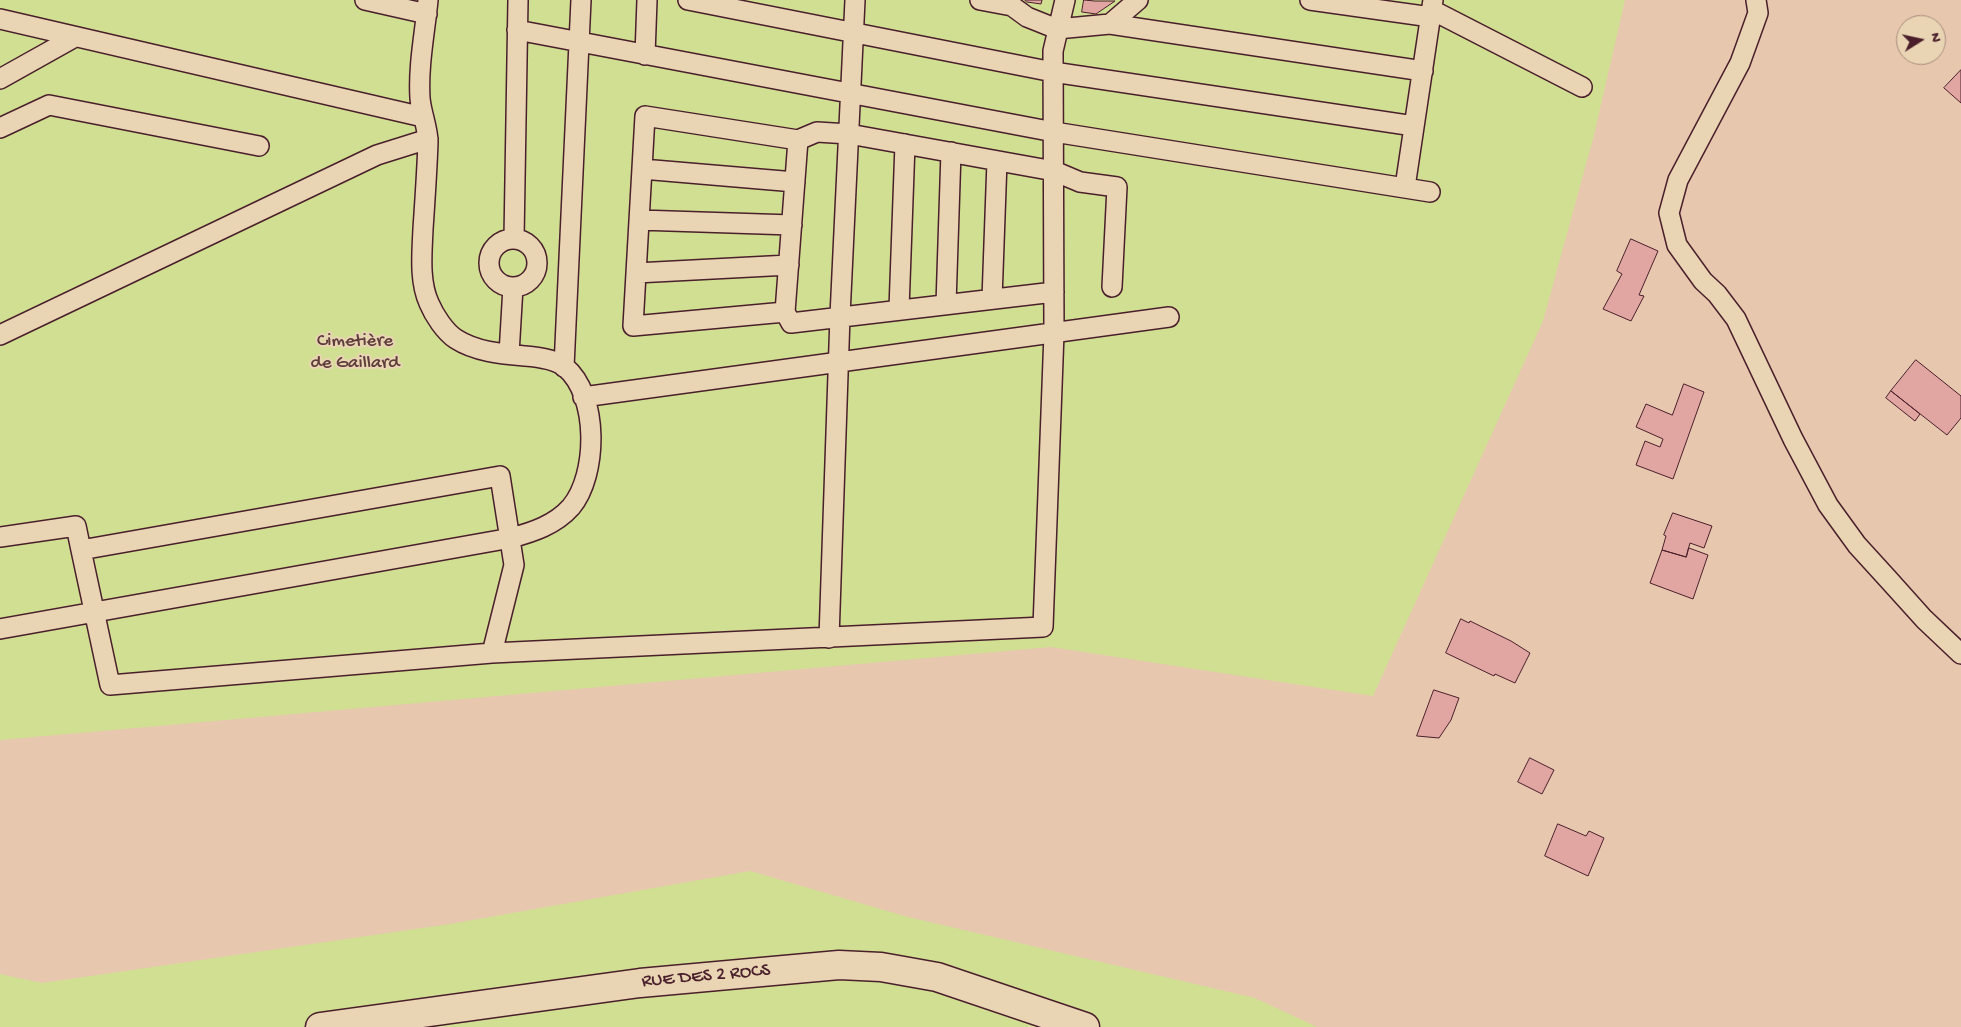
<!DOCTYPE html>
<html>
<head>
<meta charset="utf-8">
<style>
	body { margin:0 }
	#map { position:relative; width:1961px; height:1027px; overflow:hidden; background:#e7c7ae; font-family:"Gochi Hand",sans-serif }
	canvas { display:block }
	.north { position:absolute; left:1896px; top:15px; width:50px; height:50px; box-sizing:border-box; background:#e9d5b3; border:1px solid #a98c7d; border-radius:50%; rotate:80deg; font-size:14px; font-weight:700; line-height:20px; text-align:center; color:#4a1f2b }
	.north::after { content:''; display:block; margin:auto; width:18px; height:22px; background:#4a1f2b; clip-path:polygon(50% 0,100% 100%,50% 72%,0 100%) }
</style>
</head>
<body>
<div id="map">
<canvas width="1961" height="1027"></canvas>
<div class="north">N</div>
</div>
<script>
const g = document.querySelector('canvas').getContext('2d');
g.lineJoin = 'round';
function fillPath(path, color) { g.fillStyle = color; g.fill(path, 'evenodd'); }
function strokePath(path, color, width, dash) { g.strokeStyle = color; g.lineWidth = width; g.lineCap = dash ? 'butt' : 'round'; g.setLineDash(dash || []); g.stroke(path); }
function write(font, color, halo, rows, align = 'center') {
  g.font = font + ' "Gochi Hand",sans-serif'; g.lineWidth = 4; g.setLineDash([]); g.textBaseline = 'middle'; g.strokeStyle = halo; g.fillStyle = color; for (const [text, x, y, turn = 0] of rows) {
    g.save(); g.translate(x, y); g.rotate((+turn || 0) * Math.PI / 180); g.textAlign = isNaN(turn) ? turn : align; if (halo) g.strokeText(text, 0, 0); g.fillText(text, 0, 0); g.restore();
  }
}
fillPath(new Path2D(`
	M 0,0 L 1625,0 L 1594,135 L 1543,321 L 1373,696 L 1051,647 L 0,740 Z
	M 750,871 L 908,917 L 1255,998 L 1317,1027 L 0,1027 L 0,974 L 42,983 L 450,924 Z`), '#d1df93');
const building = new Path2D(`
	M 1025,0 L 1042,0 L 1041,4 L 1027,2 Z
	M 1084,0 L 1095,1 L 1115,1 L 1096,14 L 1082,12 Z
	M 1961,70 L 1961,103 L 1944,88 Z
	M 1631,239 L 1658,251 L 1639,295 L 1644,296 L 1631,321 L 1603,309 L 1622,274 L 1617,271 Z
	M 1916,360 L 1961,396 L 1961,418 L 1947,435 L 1891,391 Z
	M 1684,384 L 1704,392 L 1673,479 L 1636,465 L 1645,441 L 1660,447 L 1663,439 L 1636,427 L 1646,404 L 1672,415 Z
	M 1891,391 L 1920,414 L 1915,421 L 1886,398 Z
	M 1673,513 L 1712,526 L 1704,548 L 1690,543 L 1686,557 L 1662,550 L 1666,536 L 1664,535 Z
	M 1689,548 L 1708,555 L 1693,599 L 1650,583 L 1662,550 L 1686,557 Z
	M 1461,619 L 1469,623 L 1470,621 L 1511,641 L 1530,653 L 1515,683 L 1495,674 L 1494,676 L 1446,653 Z
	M 1434,690 L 1459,698 L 1451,720 L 1439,738 L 1417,736 Z
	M 1530,758 L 1554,770 L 1542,794 L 1518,782 Z
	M 1558,824 L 1586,836 L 1589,831 L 1604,838 L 1588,876 L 1545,856 Z`);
fillPath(building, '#e1a6a2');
strokePath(building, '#4a1f2b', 1);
const lane = new Path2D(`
	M 365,0 L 427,14
	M 688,0 L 1053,72 L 1414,126
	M 980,0 L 1012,6
	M 1009,0 L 1012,6 L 1027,17 L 1057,29 L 1110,24 L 1138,0
	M 1310,0 L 1431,17
	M 1756,0 L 1758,13 L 1740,63 L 1678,180 L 1669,213 L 1677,245 L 1703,281 L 1717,294 L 1736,319 L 1793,439 L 1828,505 L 1857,545 L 1888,579 L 1924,619 L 1961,654
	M 1432,10 L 1582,87
	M 0,19 L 423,117
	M 1110,24 L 1423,71
	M 517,30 L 1054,132 L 1430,192
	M 645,55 L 647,0
	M 0,79 L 75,37
	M 0,128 L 49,105 L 259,146
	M 642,169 L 795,182
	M 1405,187 L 1433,0
	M 639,220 L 792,225
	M 514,239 L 518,0
	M489 263a24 24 0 1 1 48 0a24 24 0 1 1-48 0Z
	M 636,273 L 789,265
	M 1054,292 L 791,323 L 785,312 L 633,326 L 645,116 L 798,140 L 817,132 L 849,134 L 1054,171 L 1080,182 L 1117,187 L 1112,287
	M 992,299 L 997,161
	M 946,304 L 951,152
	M 899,309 L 905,144
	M 785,312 L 798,140
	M 0,335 L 377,155 L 428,139
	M 509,354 L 513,287
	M 564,367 L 581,0
	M 583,397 L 1169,317
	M 0,537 L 76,526 L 81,550
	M 0,629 L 511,538 C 533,532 555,525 571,507 C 598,475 599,395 565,367 C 555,359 538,357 525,356 C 503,354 476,352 456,339 C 445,332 434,315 429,303 C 419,281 422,253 423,229 C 425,200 427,171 428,142 C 428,128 421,112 420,98 C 418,65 425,32 428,0
	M 829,638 L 840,316 L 855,0
	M 492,653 L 514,565 L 500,476 L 81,550 L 110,685 L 492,653 L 1043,627 L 1054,333 L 1053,51 L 1065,0`);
const street = new Path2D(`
	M 320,1027 L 640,983 L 839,965 L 881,967 L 937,977 L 1085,1027`);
strokePath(lane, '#4a1f2b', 22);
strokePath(street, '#4a1f2b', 31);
strokePath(lane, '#e9d5b3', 19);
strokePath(street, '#e9d5b3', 28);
write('19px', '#5e3c3b', '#e9d5b3', [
	["Cimetière",355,342],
	["de Gaillard",355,364]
]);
write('19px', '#4a1f2b', '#e9d5b3', [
	["RUE DES 2 ROCS",706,977,-5]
]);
</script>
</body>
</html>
